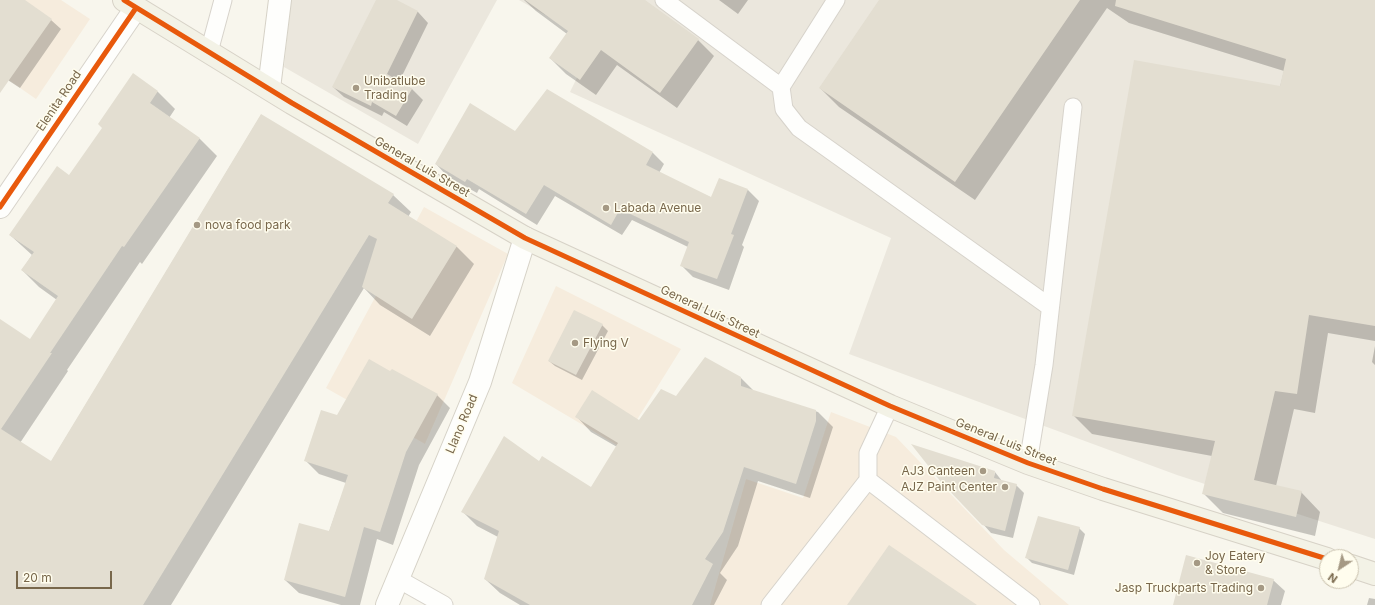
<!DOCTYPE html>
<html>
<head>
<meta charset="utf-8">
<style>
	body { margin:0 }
	#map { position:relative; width:1375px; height:605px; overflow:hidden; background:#f8f6ed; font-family:Inter,sans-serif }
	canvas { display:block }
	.north { position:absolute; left:1319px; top:549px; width:40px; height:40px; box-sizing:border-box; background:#fffdee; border:1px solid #c9c1ad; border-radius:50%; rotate:215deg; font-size:11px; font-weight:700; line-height:16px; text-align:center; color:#78674b }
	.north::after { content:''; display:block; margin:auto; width:14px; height:18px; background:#a59984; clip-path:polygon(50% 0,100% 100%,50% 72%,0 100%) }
	.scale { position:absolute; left:16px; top:571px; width:96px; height:18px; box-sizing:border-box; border:2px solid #78674b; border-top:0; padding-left:5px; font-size:12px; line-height:14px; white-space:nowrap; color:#78674b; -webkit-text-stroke:3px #fffdee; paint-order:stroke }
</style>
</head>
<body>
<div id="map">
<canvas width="1375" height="605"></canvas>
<div class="north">N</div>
<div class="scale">20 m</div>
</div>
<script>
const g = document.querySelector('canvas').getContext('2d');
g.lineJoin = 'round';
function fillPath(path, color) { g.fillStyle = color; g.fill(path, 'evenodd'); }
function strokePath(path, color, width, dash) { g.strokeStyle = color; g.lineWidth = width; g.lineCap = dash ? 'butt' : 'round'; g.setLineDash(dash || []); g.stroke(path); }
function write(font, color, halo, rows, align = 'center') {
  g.font = font + ' Inter,sans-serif'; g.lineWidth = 3; g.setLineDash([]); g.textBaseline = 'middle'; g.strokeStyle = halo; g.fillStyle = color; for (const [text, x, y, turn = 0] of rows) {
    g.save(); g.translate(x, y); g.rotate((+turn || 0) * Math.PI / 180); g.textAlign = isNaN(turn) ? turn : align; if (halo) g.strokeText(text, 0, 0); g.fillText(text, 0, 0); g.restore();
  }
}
fillPath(new Path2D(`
	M 0,0 L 61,0 L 90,19 L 36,99 L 0,74 Z
	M 424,207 L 508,254 L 425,444 L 326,388 Z
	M 556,286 L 681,349 L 620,447 L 512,383 Z
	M 831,412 L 896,437 L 1004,550 L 1069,605 L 710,605 L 746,479 L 803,498 Z`), '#f6ecdd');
fillPath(new Path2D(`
	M 291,0 L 497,0 L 418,144 L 284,67 Z
	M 519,0 L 1375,0 L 1375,539 L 1177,475 L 849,354 L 891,238 L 570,92 L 594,43 Z`), '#ebe7dd');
fillPath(new Path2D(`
	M 0,0 L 23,0 L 51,20 L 61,29 L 20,88 L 0,75 Z
	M 377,0 L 395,0 L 418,12 L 428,23 L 399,82 L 412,89 L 423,100 L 407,126 L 384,112 L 382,116 L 344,97 L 333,87 Z
	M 524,0 L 644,0 L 698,40 L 714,56 L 677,108 L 617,65 L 596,95 L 566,74 L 550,58 L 567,34 L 536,11 Z
	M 719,0 L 748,0 L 738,14 Z
	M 880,0 L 1375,0 L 1375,341 L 1328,333 L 1315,413 L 1294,409 L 1276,486 L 1301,492 L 1320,512 L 1315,536 L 1223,513 L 1204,494 L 1212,456 L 1092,434 L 1073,415 L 1280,87 L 1284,71 L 1129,23 L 1107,8 L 975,200 L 839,107 L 820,88 Z
	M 134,75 L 158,92 L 175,109 L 169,118 L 200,139 L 217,156 L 142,264 L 140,262 L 67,370 L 68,371 L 20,443 L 51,462 L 261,115 L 393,195 L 411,212 L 408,217 L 457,247 L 474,264 L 430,336 L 380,305 L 364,288 L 171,605 L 0,605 L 0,320 L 30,340 L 57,300 L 39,287 L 22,270 L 32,255 L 10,235 L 69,176 L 103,128 Z
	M 547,90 L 653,153 L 664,164 L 659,173 L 712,198 L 748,190 L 759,201 L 742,245 L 744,247 L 729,290 L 693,277 L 681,265 L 688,247 L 632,220 L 622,235 L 555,196 L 537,225 L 479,189 L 477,193 L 447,176 L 436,164 L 516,132 Z
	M 602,325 L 608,331 L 582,380 L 555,366 L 549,361 Z
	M 1375,346 L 1375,365 L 1372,362 Z
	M 391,372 L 437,395 L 450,408 L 419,465 L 393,545 L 377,539 L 360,605 L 341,605 L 299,593 L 285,580 L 329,532 L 346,483 L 319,474 L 306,461 L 338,416 Z
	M 741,378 L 754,391 L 818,412 L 833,427 L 810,498 L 758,481 L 738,546 L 720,573 L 727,580 L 714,605 L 520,605 L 500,593 L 485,579 L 498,537 L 477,526 L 463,512 L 540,463 L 591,488 L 617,447 L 591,432 L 577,417 L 639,421 L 676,397 Z
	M 995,472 L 1002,481 L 1016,485 L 1024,493 L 1013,538 L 991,533 L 983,524 Z
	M 1079,528 L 1085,534 L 1074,575 L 1032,563 L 1027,558 Z
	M 1273,580 L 1285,591 L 1281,605 L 1173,605 Z
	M 1369,598 L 1375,599 L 1375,605 L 1367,605 Z`), '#0003');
fillPath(new Path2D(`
	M 0,0 L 25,0 L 52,19 L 0,93 Z
	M 376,0 L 397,0 L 418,11 L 387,74 L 412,89 L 396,116 L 372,102 L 371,106 L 332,87 Z
	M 525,0 L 645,0 L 699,39 L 660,93 L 601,50 L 580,80 L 549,58 L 568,31 Z
	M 879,0 L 1080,0 L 955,182 L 819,88 Z
	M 1116,0 L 1375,0 L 1375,326 L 1309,315 L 1297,394 L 1275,391 L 1254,480 L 1302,491 L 1296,517 L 1202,494 L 1215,441 L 1072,416 L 1134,60 L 1280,86 L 1286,59 L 1115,6 Z
	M 133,73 L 158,91 L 150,103 L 200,138 L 124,247 L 122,246 L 50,353 L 52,353 L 1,429 L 51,461 L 261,114 L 394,194 L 388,203 L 457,246 L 412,319 L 362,287 L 377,239 L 369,235 L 143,605 L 0,605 L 0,319 L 30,339 L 58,296 L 21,270 L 34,252 L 9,235 L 57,166 L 69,175 L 102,128 L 98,124 Z
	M 547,89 L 653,152 L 646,165 L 711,197 L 719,178 L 748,189 L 731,234 L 734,235 L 717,279 L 680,266 L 689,242 L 620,209 L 611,225 L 544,185 L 526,214 L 467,179 L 465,182 L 435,164 L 470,103 L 515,131 Z
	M 574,310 L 603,324 L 576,375 L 548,361 Z
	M 705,357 L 741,377 L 741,386 L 816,410 L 816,421 L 796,484 L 744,467 L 723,532 L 705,559 L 713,564 L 692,605 L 530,605 L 484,579 L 499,531 L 461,512 L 504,436 L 539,461 L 542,456 L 591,487 L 618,443 L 575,417 L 592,390 L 639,420 L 661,389 L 676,396 Z
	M 369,359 L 390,371 L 392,369 L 438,394 L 406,452 L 380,532 L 364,527 L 345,597 L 284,580 L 299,523 L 329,531 L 348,475 L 304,461 L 321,410 L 337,415 Z
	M 911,444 L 995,471 L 994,478 L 1017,484 L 1005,531 L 982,525 L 941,482 Z
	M 1038,516 L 1080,527 L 1068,570 L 1025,558 Z
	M 889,545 L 977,605 L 847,605 Z
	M 1186,555 L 1274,579 L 1267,605 L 1173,605 Z`), '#e3ded1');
const lane = new Path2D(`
	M 664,0 L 781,87 L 784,109 L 799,128 L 1050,307
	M 209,52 L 223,0
	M 781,87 L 836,0
	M 1028,463 L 1044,365 L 1073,107
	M 868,480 L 1031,605
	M 398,579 L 444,605
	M 770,605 L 868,480 L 868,453 L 890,406`);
const street = new Path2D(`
	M 0,207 L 136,8`);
const secondary = new Path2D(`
	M 269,88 L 280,0
	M 387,605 L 480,382 L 525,238`);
const primary = new Path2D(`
	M 124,0 L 292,103 L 525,238 L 890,406 L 1028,463 L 1103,489 L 1327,559
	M 1351,566 L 1375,574`);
strokePath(lane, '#d7d3cb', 19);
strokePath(street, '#d7d3cb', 24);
strokePath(secondary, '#d6d2c7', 24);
strokePath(primary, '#d7d2c7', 24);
strokePath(lane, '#fefefc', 17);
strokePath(street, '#fefefc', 22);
strokePath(secondary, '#fefefc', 22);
strokePath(primary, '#f3f2e6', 22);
strokePath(new Path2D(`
	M 124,0 L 292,103 L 525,238 L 890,406 L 1028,463 L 1103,489 L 1327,559
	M 0,207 L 136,8`), '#e8590c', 5);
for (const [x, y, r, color] of [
	[356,88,4,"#a59984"],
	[606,208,4,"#a59984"],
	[197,225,4,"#a59984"],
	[575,343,4,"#a59984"],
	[983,471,4,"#a59984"],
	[1005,487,4,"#a59984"],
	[1197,563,4,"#a59984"],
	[1261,588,4,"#a59984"]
]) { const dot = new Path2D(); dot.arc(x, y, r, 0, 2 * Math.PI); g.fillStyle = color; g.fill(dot); strokePath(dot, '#fffdee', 1.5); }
write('12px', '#78674b', '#fffdee', [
	["Unibatlube",364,81],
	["Trading",364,95],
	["Labada Avenue",614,208],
	["nova food park",205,225],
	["Flying V",583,343],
	["AJ3 Canteen",975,471,"right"],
	["AJZ Paint Center",997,487,"right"],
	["Joy Eatery",1205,556],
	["& Store",1205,570],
	["Jasp Truckparts Trading",1253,588,"right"]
], 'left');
write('12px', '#78674b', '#fffdee', [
	["Elenita Road",59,101,-56],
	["General Luis Street",422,167,30],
	["General Luis Street",710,312,25],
	["Llano Road",462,424,-67],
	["General Luis Street",1006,442,22]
]);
</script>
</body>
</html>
